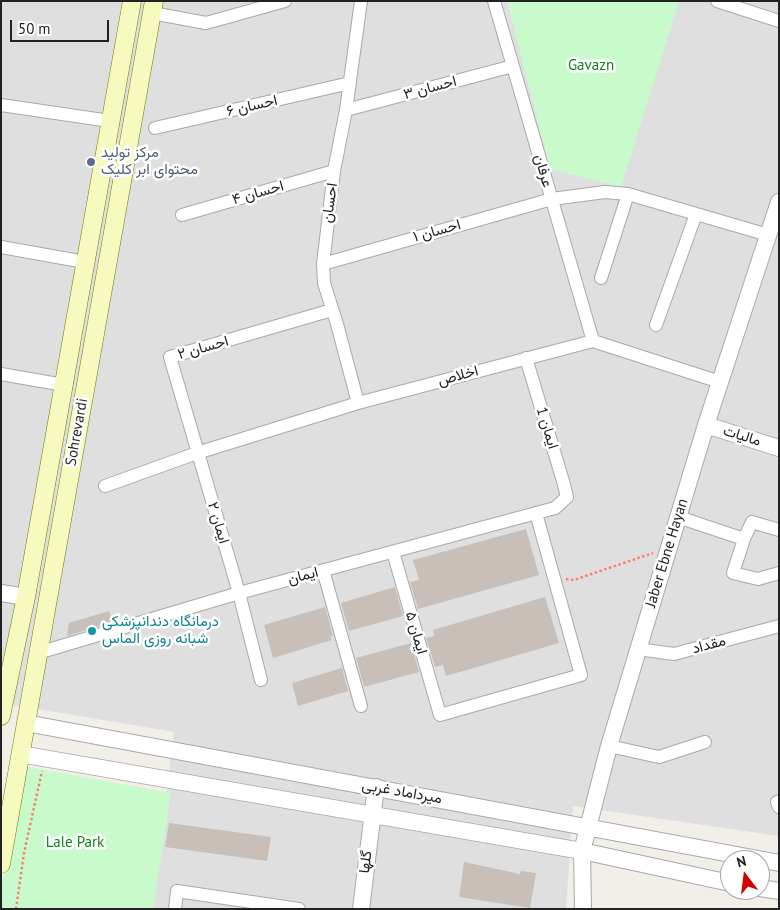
<!DOCTYPE html>
<html>
<head>
<meta charset="utf-8">
<style>
	body { margin:0 }
	#map { position:relative; width:780px; height:910px; overflow:hidden; background:#f2efe9; font-family:"PT Sans",sans-serif }
	canvas { display:block }
	.frame { position:absolute; inset:0; border:2px solid #222; pointer-events:none }
	.north { position:absolute; left:720px; top:850px; width:50px; height:50px; box-sizing:border-box; background:#fff; border:1px solid #a7a7a7; border-radius:50%; rotate:345deg; font-size:14px; font-weight:700; line-height:20px; text-align:center; color:#222 }
	.north::after { content:''; display:block; margin:auto; width:18px; height:22px; background:#d40000; clip-path:polygon(50% 0,100% 100%,50% 72%,0 100%) }
	.scale { position:absolute; left:10px; top:20px; width:99px; height:22px; box-sizing:border-box; border:2px solid #222; border-top:0; padding-left:6px; font-size:15px; line-height:18px; white-space:nowrap; color:#222; -webkit-text-stroke:4px #fff; paint-order:stroke }
</style>
</head>
<body>
<div id="map">
<canvas width="780" height="910"></canvas>
<div class="frame"></div>
<div class="north">N</div>
<div class="scale">50 m</div>
</div>
<script>
const g = document.querySelector('canvas').getContext('2d');
g.lineJoin = 'round';
function fillPath(path, color) { g.fillStyle = color; g.fill(path, 'evenodd'); }
function strokePath(path, color, width, dash) { g.strokeStyle = color; g.lineWidth = width; g.lineCap = dash ? 'butt' : 'round'; g.setLineDash(dash || []); g.stroke(path); }
function write(font, color, halo, rows, align = 'center') {
  g.font = font + ' "PT Sans",Vazirmatn,sans-serif'; g.lineWidth = 5; g.setLineDash([]); g.textBaseline = 'middle'; g.strokeStyle = halo; g.fillStyle = color; for (const [text, x, y, turn = 0] of rows) {
    g.save(); g.translate(x, y); g.rotate((+turn || 0) * Math.PI / 180); g.textAlign = isNaN(turn) ? turn : align; if (halo) g.strokeText(text, 0, 0); g.fillText(text, 0, 0); g.restore();
  }
}
fillPath(new Path2D(`
	M 1,1 L 779,1 L 779,836 L 573,806 L 566,909 L 152,909 L 174,732 L 1,703 Z`), '#e0dfdf');
fillPath(new Path2D(`
	M 507,1 L 679,1 L 621,187 L 550,169 Z
	M 18,765 L 171,793 L 153,909 L 1,909 L 1,893 Z`), '#c8facc');
fillPath(new Path2D(`
	M 526,529 L 539,575 L 418,609 L 410,582 L 419,580 L 413,560 Z
	M 395,587 L 403,616 L 349,631 L 341,603 Z
	M 545,597 L 559,643 L 446,676 L 443,665 L 435,667 L 426,638 L 434,636 L 433,630 Z
	M 325,607 L 333,636 L 330,637 L 332,640 L 273,658 L 264,625 Z
	M 109,611 L 113,622 L 67,636 L 69,623 Z
	M 411,643 L 419,672 L 364,687 L 356,658 Z
	M 342,668 L 348,691 L 298,706 L 292,683 Z
	M 169,823 L 271,837 L 267,861 L 165,847 Z
	M 464,862 L 520,874 L 521,871 L 536,873 L 530,908 L 459,897 Z`), '#c7bfb8');
const minor = new Path2D(`
	M 494,1 L 593,341
	M 717,1 L 779,21
	M 152,13 L 206,23 L 285,1
	M 1,105 L 110,121
	M 346,110 L 513,66
	M 155,128 L 350,83
	M 182,215 L 334,171
	M 1,247 L 85,262
	M 323,264 L 552,199 L 605,192 L 628,194 L 768,235
	M 601,278 L 628,194
	M 656,325 L 696,214
	M 1,374 L 64,385
	M 358,403 L 337,324 L 324,283 L 323,264 L 334,171 L 346,110 L 361,1
	M 105,486 L 197,453 L 358,403 L 593,341 L 720,382
	M 678,517 L 744,539
	M 779,530 L 752,522 L 744,539 L 733,573 L 758,579 L 779,573
	M 393,552 L 440,715 L 581,675 L 536,513
	M 323,570 L 361,706
	M 638,649 L 674,654 L 779,626
	M 38,653 L 239,593 L 555,508 L 567,497 L 563,481 L 526,358
	M 261,680 L 239,593 L 170,357 L 332,310
	M 609,746 L 659,757 L 705,742
	M 779,801 L 777,802 L 779,807
	M 175,909 L 177,891 L 299,909`);
const tertiary = new Path2D(`
	M 706,425 L 779,448
	M 1,593 L 26,597
	M 26,723 L 779,863
	M 20,754 L 582,851 L 730,883
	M 760,888 L 779,891
	M 361,909 L 376,787
	M 583,909 L 582,851 L 609,746 L 706,425 L 779,202`);
const secondary = new Path2D(`
	M 1,716 L 26,597 L 132,1
	M 1,864 L 154,1`);
strokePath(minor, '#a9a9a9', 14);
strokePath(tertiary, '#a9a9a9', 18);
strokePath(secondary, '#707d05', 19);
strokePath(new Path2D(`
	M 566,579 L 574,580 L 653,553
	M 16,909 L 24,853 L 42,771`), '#fa8072', 2.5, [2.5, 2.5]);
strokePath(minor, '#fff', 12);
strokePath(tertiary, '#fff', 16);
strokePath(secondary, '#f7fabf', 18);
for (const [x, y, r, color] of [
	[91,162,5,"#5c6f8a"],
	[92,631,5,"#0f9aa8"]
]) { const dot = new Path2D(); dot.arc(x, y, r, 0, 2 * Math.PI); g.fillStyle = color; g.fill(dot); strokePath(dot, '#fff', 2); }
write('15px', '#0c8416', '#fff', [
	["Gavazn",591,66],
	["Lale Park",75,843]
]);
write('15px', '#222', '#fff', [
	["احسان ۳",430,88,-15],
	["احسان ۶",252,106,-13],
	["عرفان",543,171,74],
	["احسان ۴",258,193,-16],
	["احسان",330,203,-82],
	["احسان ۱",437,231,-16],
	["احسان ۲",203,348,-16],
	["اخلاص",458,376,-15],
	["ایمان 1",547,428,73],
	["Sohrevardi",77,432,-80],
	["مالیات",742,436,17],
	["ایمان ۲",218,523,73],
	["Jaber Ebne Hayan",667,553,-73],
	["ایمان",303,576,-15],
	["ایمان ۵",416,633,74],
	["مقداد",709,645,-15],
	["میرداماد غربی",402,792,10],
	["گلها",366,862,-83]
]);
write('15px', '#4e5e75', '#fff', [
	["مرکز تولید",101,153],
	["محتوای ابر کلیک",101,170]
], 'left');
write('15px', '#0d838f', '#fff', [
	["درمانگاه دندان‍‍پزشکی",102,622],
	["شبانه روزی الماس",102,639]
], 'left');
</script>
</body>
</html>
